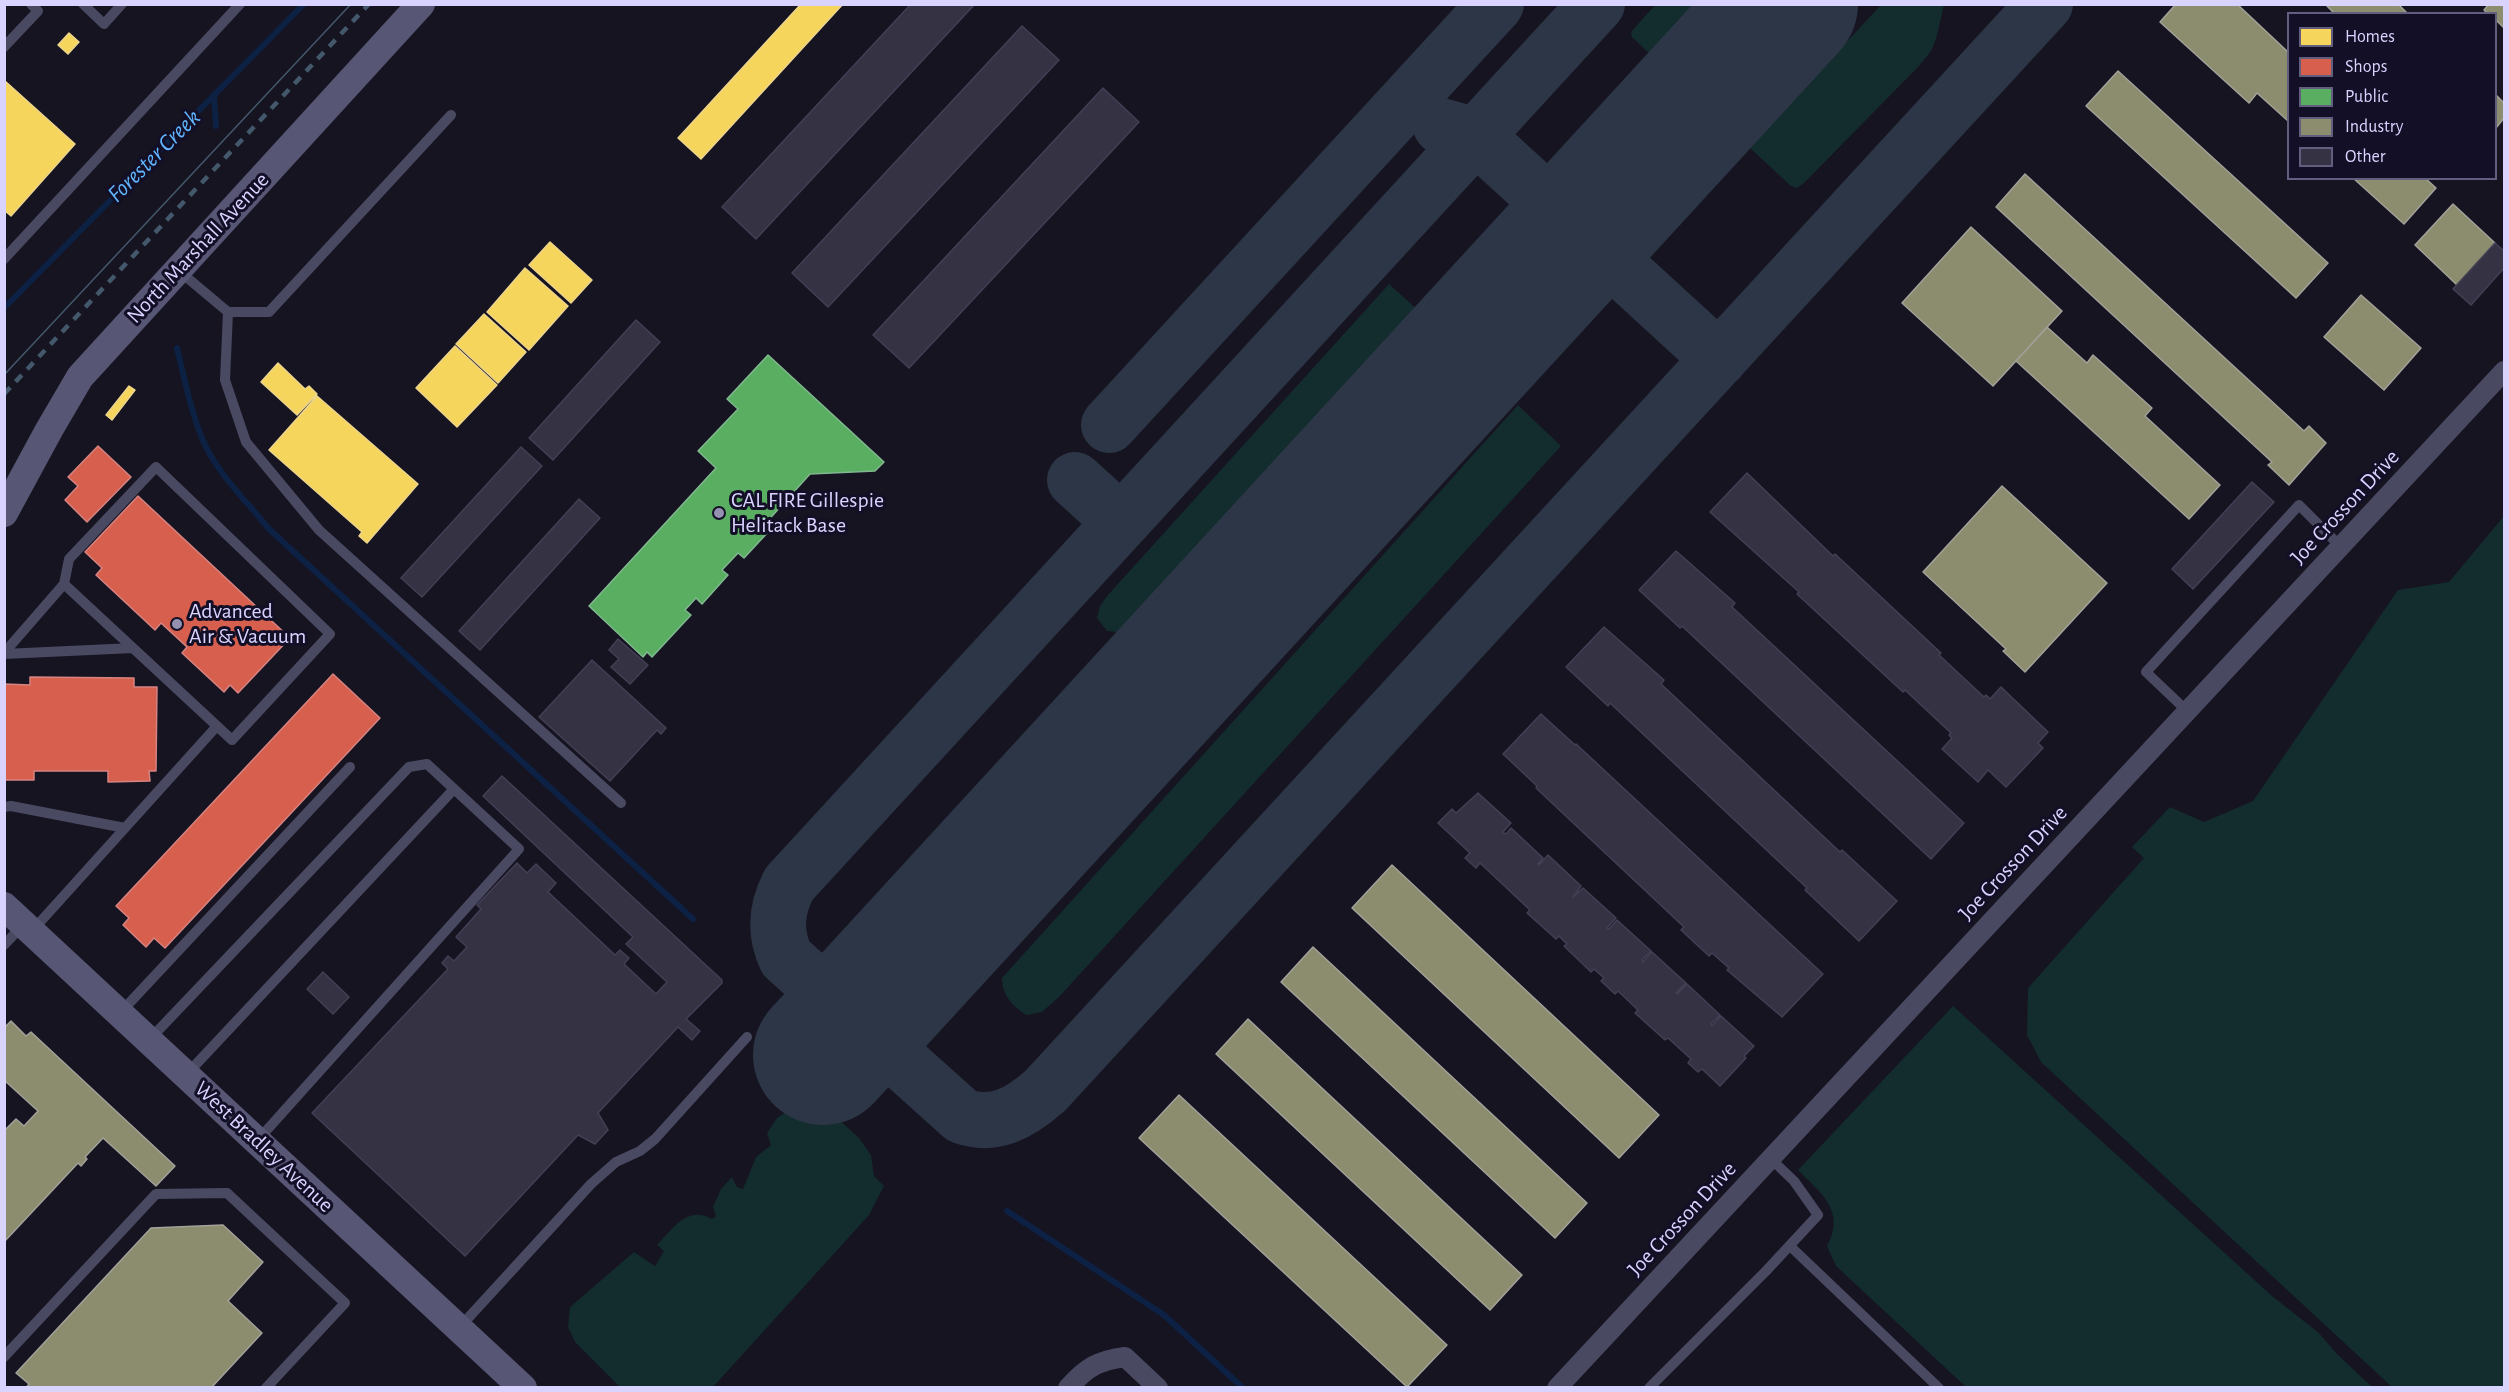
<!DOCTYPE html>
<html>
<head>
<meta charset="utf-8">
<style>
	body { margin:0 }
	#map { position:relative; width:2509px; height:1392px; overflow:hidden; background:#161421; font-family:"Alegreya Sans",sans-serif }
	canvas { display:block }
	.frame { position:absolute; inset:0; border:6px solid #d9d4ff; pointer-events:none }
	.legend { position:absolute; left:2287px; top:12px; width:210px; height:168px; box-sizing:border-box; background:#130f26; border:2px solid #625e7d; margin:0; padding:8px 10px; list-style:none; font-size:18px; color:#d9d4ff }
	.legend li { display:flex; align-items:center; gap:12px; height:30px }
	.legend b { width:30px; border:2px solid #625e7d }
</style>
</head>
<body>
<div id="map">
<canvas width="2509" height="1392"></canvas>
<div class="frame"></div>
<ul class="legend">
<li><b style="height:16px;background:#f6d55c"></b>Homes</li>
<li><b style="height:16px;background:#d6604d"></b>Shops</li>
<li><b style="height:16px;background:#5aae61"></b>Public</li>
<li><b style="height:16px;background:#8c8c6e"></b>Industry</li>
<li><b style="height:16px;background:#343243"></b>Other</li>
</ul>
</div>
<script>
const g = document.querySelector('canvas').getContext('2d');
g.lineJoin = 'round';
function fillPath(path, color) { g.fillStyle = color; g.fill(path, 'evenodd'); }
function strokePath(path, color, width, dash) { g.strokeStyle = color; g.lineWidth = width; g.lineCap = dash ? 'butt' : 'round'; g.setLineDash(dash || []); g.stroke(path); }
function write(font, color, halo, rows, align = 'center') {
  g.font = font + ' "Alegreya Sans",sans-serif'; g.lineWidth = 6; g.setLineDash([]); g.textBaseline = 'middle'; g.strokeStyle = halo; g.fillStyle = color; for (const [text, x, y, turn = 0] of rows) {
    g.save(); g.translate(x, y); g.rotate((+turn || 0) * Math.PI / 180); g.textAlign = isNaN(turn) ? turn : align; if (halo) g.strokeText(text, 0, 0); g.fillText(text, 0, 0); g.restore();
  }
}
fillPath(new Path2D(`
	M 1656,4 L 1698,5 L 1651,55 L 1632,37 L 1631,32 Z
	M 1881,5 L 1944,5 L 1936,39 L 1931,51 L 1919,66 L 1804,183 L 1797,188 L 1791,186 L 1750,148 L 1751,144 Z
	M 1389,284 L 1421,313 L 1133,622 L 1117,632 L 1107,631 L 1097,618 L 1100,606 L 1107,596 Z
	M 1518,405 L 1561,446 L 1059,997 L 1042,1012 L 1026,1015 C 1012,1005 1002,995 1002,978 Z
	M 2504,516 L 2504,1387 L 2392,1387 L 2041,1062 L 2027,1035 L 2028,988 L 2144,858 L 2132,847 L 2170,807 L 2204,822 L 2253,801 L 2398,590 L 2449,582 Z
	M 1953,1006 L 2272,1296 L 2319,1333 L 2336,1353 L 2372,1387 L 1966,1387 L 1836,1266 L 1827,1246 C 1846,1211 1821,1193 1798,1170 Z
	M 808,1091 L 859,1138 L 871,1155 L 874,1176 L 884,1186 L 869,1215 L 713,1387 L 620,1387 L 575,1342 L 568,1327 L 570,1307 L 634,1252 L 655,1266 L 664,1251 L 657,1245 C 673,1228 688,1205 712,1219 L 716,1216 L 713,1207 L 721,1189 L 732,1177 L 737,1187 L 743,1189 L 756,1157 L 771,1145 L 767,1133 L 777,1118 L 802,1101 Z`), '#132c2d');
const homes = new Path2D(`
	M 801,4 L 843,4 L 701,159 L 678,138 Z
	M 69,33 L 79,42 L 68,54 L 58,45 Z
	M 5,81 L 75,144 L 11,216 L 4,210 Z
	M 550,242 L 592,280 L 571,303 L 529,265 Z
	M 525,268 L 568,306 L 529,350 L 487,312 Z
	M 484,314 L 526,352 L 498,383 L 456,344 Z
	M 455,346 L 497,385 L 457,427 L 416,388 Z
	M 278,363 L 305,389 L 309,386 L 317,394 L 297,415 L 261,382 Z
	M 129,386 L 135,390 L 112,420 L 106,415 Z
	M 317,396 L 418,484 L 367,543 L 359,536 L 362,532 L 269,450 Z`);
fillPath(homes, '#f6d55c');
strokePath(homes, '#edd58d', 1.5);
const shops = new Path2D(`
	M 98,446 L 131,477 L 87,522 L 65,500 L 78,486 L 68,477 Z
	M 138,496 L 290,638 L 238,693 L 230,685 L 224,692 L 182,653 L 187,647 L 161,623 L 155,630 L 96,575 L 102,568 L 85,552 Z
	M 333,674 L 380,718 L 165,948 L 154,938 L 146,947 L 123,925 L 129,918 L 116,906 Z
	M 30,677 L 134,678 L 134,687 L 157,687 L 156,771 L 149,771 L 150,781 L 108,782 L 108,771 L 34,771 L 34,780 L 4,780 L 4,684 L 30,685 Z`);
fillPath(shops, '#d6604d');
strokePath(shops, '#d78382', 1.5);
const public = new Path2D(`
	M 768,355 L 884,462 L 875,471 L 810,474 L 764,525 L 770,530 L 744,558 L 738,553 L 722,570 L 728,575 L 702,604 L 696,598 L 685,610 L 691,615 L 652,657 L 647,652 L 643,657 L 589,606 L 716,468 L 698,451 L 738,409 L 727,399 Z`);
fillPath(public, '#5aae61');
strokePath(public, '#80b990', 1.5);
const industry = new Path2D(`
	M 2176,4 L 2237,4 L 2288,52 L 2288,121 L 2257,93 L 2249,103 L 2160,22 Z
	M 2325,4 L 2398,4 L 2408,14 L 2335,14 Z
	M 2489,4 L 2504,4 L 2504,28 L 2496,20 L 2496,14 L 2488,14 L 2484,10 Z
	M 2118,71 L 2328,263 L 2296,298 L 2086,106 Z
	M 2496,95 L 2504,103 L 2504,118 L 2496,128 Z
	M 2025,174 L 2304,431 L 2309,426 L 2326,443 L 2289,485 L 2268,465 L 2272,462 L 1996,207 Z
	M 2353,178 L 2425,178 L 2436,188 L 2404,224 Z
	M 2453,204 L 2495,243 L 2457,285 L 2415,245 Z
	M 1971,227 L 2062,311 L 1993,386 L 1902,303 Z
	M 2361,295 L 2421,348 L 2384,390 L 2324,337 Z
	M 2047,327 L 2087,363 L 2093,355 L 2152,408 L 2145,416 L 2220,485 L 2189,519 L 2016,361 Z
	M 2002,486 L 2107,583 L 2025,672 L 2003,651 L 2006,649 L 1923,572 Z
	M 1392,865 L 1659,1115 L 1619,1158 L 1352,908 Z
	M 1313,947 L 1587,1203 L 1555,1238 L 1281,982 Z
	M 1248,1019 L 1522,1275 L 1490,1310 L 1216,1054 Z
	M 11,1021 L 26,1036 L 31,1032 L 175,1166 L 156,1186 L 103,1138 L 85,1157 L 87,1159 L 81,1166 L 78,1163 L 4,1242 L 4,1131 L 16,1119 L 24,1126 L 38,1111 L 4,1080 L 4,1028 Z
	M 1179,1095 L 1447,1345 L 1407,1387 L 1139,1138 Z
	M 223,1225 L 263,1262 L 228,1301 L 262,1333 L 211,1388 L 26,1388 L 29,1384 L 16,1373 L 151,1228 Z`);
fillPath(industry, '#8c8c6e');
strokePath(industry, '#a3a29a', 1.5);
strokePath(new Path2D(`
	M 214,96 L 216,126
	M 4,308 L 304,4
	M 177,348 C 185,380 191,414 205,445 C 220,476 248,503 269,529 L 693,919
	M 1007,1211 L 1164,1315 L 1243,1388`), '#0d2144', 6);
strokePath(new Path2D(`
	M 1597,4 L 789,884 C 776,909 774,932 786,958 L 962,1116 C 995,1128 1021,1112 1045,1091 L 2045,4
	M 1441,126 L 1476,136 L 1719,359
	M 1109,425 L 1496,4
	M 1075,480 L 1121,522`), '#2c3646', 56);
strokePath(new Path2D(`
	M 823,1055 L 1788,4`), '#2c3646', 140);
const building = new Path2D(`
	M 911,4 L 975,4 L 756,239 L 722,207 Z
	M 1022,26 L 1059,60 L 828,307 L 792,273 Z
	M 1103,88 L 1139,122 L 909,368 L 873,335 Z
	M 2495,243 L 2504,251 L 2504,268 L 2471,305 L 2453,289 Z
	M 636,320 L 660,342 L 553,460 L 529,438 Z
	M 521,447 L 542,466 L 422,597 L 401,578 Z
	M 1747,473 L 1833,556 L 1835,554 L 1941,653 L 1939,655 L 1984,697 L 1986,695 L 1990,699 L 2001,687 L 2048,732 L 2038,743 L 2043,748 L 2006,787 L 1988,770 L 1978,782 L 1942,749 L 1952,738 L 1949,735 L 1951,733 L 1905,690 L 1903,692 L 1797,594 L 1799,592 L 1710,512 Z
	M 2252,482 L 2274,502 L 2193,589 L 2172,569 Z
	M 579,499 L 600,518 L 480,650 L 459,631 Z
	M 1676,551 L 1735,603 L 1732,607 L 1964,823 L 1931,859 L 1682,626 L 1680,628 L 1639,590 Z
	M 1604,627 L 1664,680 L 1661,684 L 1840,852 L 1842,850 L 1897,901 L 1859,941 L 1805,890 L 1807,888 L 1610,703 L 1608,706 L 1566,667 Z
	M 618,639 L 648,665 L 630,684 L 611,667 L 619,659 L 609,650 Z
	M 592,660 L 666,728 L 661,734 L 657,730 L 610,781 L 539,717 Z
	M 1541,714 L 1575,745 L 1576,744 L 1823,974 L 1782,1017 L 1727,970 L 1729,968 L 1712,953 L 1709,956 L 1681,930 L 1684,927 L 1536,788 L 1537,786 L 1503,754 Z
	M 502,776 L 722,980 L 722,983 L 686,1019 L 700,1031 L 692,1040 L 678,1027 L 598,1113 L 608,1130 L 595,1144 L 578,1135 L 465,1256 L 312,1113 L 448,969 L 442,963 L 448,956 L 454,961 L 467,947 L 456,937 L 481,909 L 477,905 L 517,863 L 527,873 L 536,864 L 556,883 L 548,892 L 615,955 L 620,950 L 629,958 L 624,964 L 656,994 L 667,982 L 626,944 L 633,937 L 483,796 Z
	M 1478,793 L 1511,823 L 1503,832 L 1506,834 L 1511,828 L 1543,858 L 1538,864 L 1539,865 L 1548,855 L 1581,886 L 1573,897 L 1583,888 L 1616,918 L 1607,928 L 1609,929 L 1617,920 L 1651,951 L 1642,960 L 1643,962 L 1652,952 L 1686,983 L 1676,993 L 1677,994 L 1687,984 L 1720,1015 L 1711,1024 L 1712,1026 L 1721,1016 L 1754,1046 L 1744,1056 L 1746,1058 L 1720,1086 L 1702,1069 L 1698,1072 L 1688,1063 L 1691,1059 L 1668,1038 L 1665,1040 L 1635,1013 L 1638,1010 L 1618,991 L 1615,994 L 1601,981 L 1604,978 L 1594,969 L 1591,972 L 1564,946 L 1567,944 L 1559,936 L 1556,939 L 1527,913 L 1530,910 L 1480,863 L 1476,868 L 1465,858 L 1470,853 L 1438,823 L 1452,809 L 1456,813 Z
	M 323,972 L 349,997 L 333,1014 L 307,989 Z`);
fillPath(building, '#343243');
strokePath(building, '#433f54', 1.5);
strokePath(new Path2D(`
	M 83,4 L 104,24 L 122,4
	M 4,47 L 38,11 L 31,4
	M 4,259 L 240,4
	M 178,270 L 228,312 L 269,312 L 451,115
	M 228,312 L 225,380 L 246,442 L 319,530 L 621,803
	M 64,584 L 69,559 L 156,467 L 330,634 L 232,740 L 217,726
	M 4,653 L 64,584 L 217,726 L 32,931
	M 4,654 L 133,648
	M 2187,711 L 2146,672 L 2299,505 L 2341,547
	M 4,807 L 11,806 L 125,828
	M 4,945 L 24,924
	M 120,1013 L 350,767
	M 150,1039 L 409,767 L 427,764 L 519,849 L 257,1141
	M 186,1075 L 454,789
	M 1790,1246 L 1939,1388
	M 459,1328 L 591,1184 L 616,1162 L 640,1151 L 655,1139 L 747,1037
	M 4,1357 L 156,1194 L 227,1193 L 345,1303 L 266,1388
	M 1649,1388 L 1766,1271 L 1818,1215 L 1794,1181 L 1771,1159`), '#4a4962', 10);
strokePath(new Path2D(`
	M 1068,1388 C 1087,1367 1097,1361 1125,1357 L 1158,1388
	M 1557,1388 L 2504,371`), '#4a4962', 20);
strokePath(new Path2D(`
	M 4,513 L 49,430 L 80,377 L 421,4
	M 4,906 L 523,1388`), '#575674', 28);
strokePath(new Path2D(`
	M 4,375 L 351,4`), '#43596b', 1.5);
strokePath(new Path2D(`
	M 4,394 L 369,4`), '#43596b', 4.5, [9, 8]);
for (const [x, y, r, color] of [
	[719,513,6,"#9591b1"],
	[177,624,6,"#9591b1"]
]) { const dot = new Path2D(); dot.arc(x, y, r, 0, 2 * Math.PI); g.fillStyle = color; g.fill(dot); strokePath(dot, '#130f26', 2); }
write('22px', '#d9d4ff', '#130f26', [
	["North Marshall Avenue",198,248,-47],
	["Joe Crosson Drive",2345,507,-47],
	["Joe Crosson Drive",2013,863,-47],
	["West Bradley Avenue",264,1147,43],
	["Joe Crosson Drive",1682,1219,-47]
]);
write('22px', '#d9d4ff', '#130f26', [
	["CAL FIRE Gillespie",731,500],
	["Helitack Base",731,525],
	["Advanced",189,611],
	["Air & Vacuum",189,636]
], 'left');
write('italic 24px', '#62b6ff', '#130f26', [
	["Forester Creek",154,156,-45]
]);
</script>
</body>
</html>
